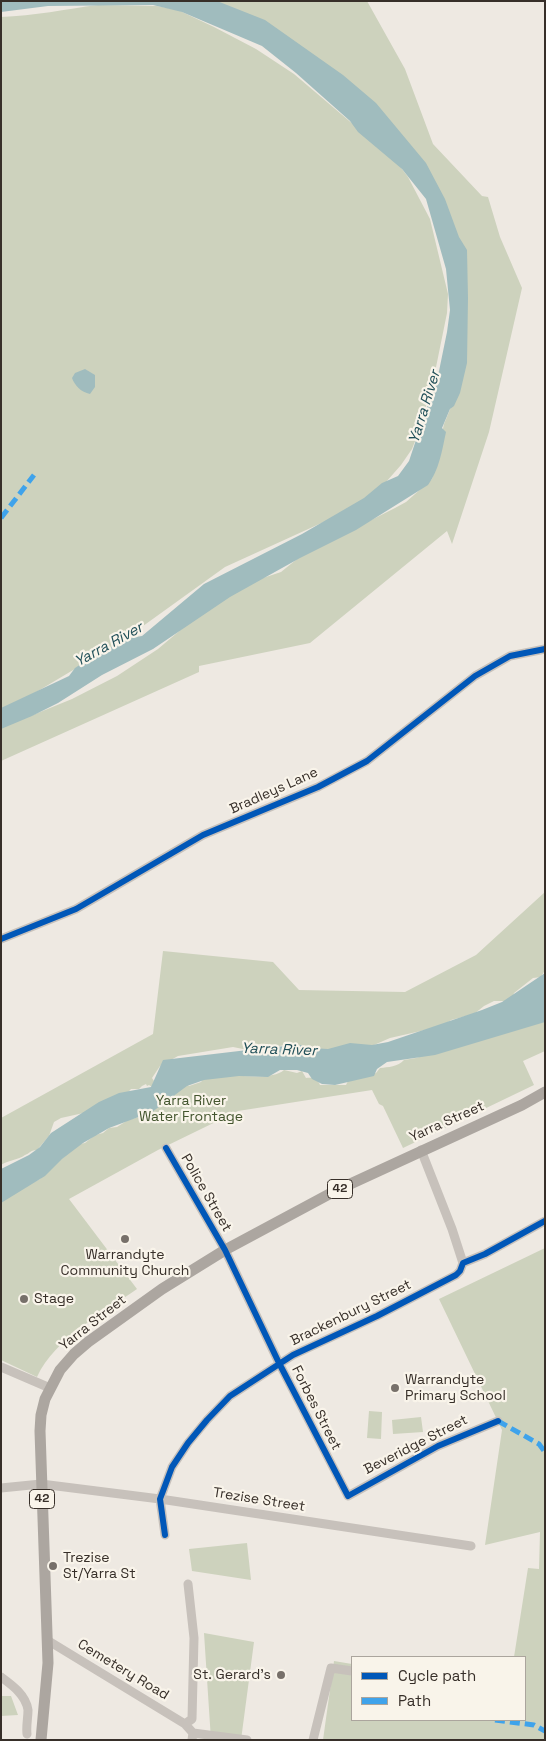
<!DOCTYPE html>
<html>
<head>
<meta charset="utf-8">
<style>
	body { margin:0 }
	#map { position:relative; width:546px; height:1741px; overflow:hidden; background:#eee9e2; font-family:"Space Grotesk",sans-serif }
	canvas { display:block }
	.frame { position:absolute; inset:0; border:2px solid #372f29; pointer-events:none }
	.legend { position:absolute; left:351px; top:1656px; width:175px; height:65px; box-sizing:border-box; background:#f9f4ea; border:1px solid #aba59d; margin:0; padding:6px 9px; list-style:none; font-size:15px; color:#372f29 }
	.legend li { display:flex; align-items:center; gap:10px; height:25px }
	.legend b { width:25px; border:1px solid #aba59d }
</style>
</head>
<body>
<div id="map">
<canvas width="546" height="1741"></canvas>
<div class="frame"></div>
<ul class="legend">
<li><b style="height:6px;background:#0057b8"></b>Cycle path</li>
<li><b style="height:6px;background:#3fa3eb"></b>Path</li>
</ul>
</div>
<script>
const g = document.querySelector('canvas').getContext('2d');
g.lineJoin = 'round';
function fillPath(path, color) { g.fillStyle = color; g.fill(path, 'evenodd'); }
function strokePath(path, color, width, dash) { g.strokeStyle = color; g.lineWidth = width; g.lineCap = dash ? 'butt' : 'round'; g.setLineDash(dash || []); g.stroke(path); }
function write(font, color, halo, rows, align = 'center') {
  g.font = font + ' "Space Grotesk",sans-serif'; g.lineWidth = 4.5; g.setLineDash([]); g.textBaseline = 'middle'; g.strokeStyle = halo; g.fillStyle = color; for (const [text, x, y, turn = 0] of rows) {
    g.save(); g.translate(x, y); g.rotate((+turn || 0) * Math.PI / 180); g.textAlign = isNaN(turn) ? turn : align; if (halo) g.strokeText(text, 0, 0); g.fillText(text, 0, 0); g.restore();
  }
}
fillPath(new Path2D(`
	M 216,1 L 367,1 L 405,69 L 433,144 L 482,196 L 488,197 L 500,237 L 522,288 L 489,432 L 452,544 L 447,531 L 310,643 L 199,666 L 199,672 L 1,761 L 1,728 L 72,699 L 117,676 L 158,649 L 184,627 L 218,601 L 260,579 L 281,572 L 302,555 L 395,508 L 406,502 L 432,479 L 444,424 L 451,407 L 454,225 L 310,53 C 282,32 249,16 216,1 Z
	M 98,5 L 157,6 L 178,10 L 214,27 L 256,49 L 294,74 L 374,142 L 399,165 L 408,177 L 430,219 L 448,294 L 447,313 L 434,377 L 419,431 L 412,449 L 401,465 L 379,490 L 339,515 L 225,567 L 125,639 L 33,694 L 1,711 L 1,17 C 34,16 66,9 98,5 Z
	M 545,892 L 545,970 L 541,977 L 533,978 L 514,993 L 512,999 L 507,1001 L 494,1001 L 484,1006 L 474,1014 L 451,1020 L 443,1026 L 390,1038 L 374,1045 L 321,1051 L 288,1045 L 269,1047 L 259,1044 L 248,1050 L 233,1047 L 178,1056 L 160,1066 L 152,1078 L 154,1081 L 152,1087 L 149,1085 L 147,1086 L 146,1084 L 142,1086 L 139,1089 L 131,1089 L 122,1099 L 88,1112 L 61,1118 L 54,1122 L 49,1136 L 37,1150 C 31,1150 30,1153 25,1155 C 18,1160 9,1160 1,1165 L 1,1118 L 153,1034 L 163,951 L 273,962 L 299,990 L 405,992 L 476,955 Z
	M 545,1016 L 545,1051 L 523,1061 L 534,1085 L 403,1148 L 383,1106 L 379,1104 L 372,1090 L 238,1111 L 158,1150 L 69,1199 L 137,1289 C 103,1313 55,1338 37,1377 L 1,1360 L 1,1198 L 40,1179 L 45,1173 L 79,1144 L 85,1143 L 95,1135 L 103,1133 L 109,1128 L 117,1127 L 128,1120 L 139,1117 L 165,1103 L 175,1092 L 186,1084 L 189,1086 L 201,1082 L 208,1072 C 226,1074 271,1082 284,1070 L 297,1073 L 302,1071 L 306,1078 C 312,1077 318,1079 320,1085 L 346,1085 L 348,1081 L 376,1073 L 380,1068 C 388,1067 398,1067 404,1060 L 416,1058 Z
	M 545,1248 L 545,1740 L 323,1740 L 334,1661 L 352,1664 L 352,1720 L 525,1720 L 525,1657 L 514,1657 L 528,1568 L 539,1569 L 540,1532 L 485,1545 L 502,1430 L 439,1299 Z
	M 369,1411 L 382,1412 L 381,1439 L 367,1438 Z
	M 421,1417 L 423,1432 L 393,1434 L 392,1420 Z
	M 247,1543 L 251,1580 L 192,1571 L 189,1549 Z
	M 204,1633 L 254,1642 L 241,1740 L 211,1740 Z
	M 1,1696 L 11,1696 L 18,1715 L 1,1716 Z`), '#cdd2bd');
fillPath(new Path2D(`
	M 1,1 L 217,1 L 265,20 L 343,75 L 376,103 L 426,163 L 445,199 L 459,237 L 467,250 L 468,298 L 467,363 L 460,393 L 454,406 L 450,409 L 442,428 L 446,432 C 442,451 439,470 428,485 L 356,530 L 300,558 L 230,597 L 153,649 L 102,675 L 58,703 L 32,716 L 1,729 L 1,708 L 69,676 L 75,668 L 93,656 L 129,638 L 142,636 L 204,584 L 302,534 L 364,498 L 382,483 L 398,476 L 409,461 L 439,371 L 447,332 L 450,310 L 446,269 L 426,199 L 402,169 L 358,132 L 350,121 L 296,73 L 262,46 L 182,12 L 153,5 L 48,6 L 1,12 Z
	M 85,369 L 95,375 L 95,387 L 90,394 C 81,392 75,386 72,378 L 75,373 Z
	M 545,973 L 545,1022 L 435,1055 L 387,1062 L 377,1069 L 374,1076 L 335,1085 L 322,1084 L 312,1079 L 308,1073 L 297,1070 L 280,1070 L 268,1077 L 239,1076 L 204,1080 L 187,1086 L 152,1112 L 109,1128 L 83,1143 L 62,1159 L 45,1176 L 1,1203 L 1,1169 L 29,1155 L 40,1147 L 51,1133 L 99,1102 L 119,1093 L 151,1087 L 163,1060 L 273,1047 L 301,1045 L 311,1048 L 328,1049 L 350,1043 L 372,1045 L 388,1042 L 482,1010 L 502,1002 Z`), '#a0bcbe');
strokePath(new Path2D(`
	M 1,939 L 76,909 L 203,835 L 318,787 L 367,761 L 475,676 L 510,656 L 545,649
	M 166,1148 L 225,1250 L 279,1363 L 348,1496 L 438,1446 L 498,1421
	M 421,1150 L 452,1229 L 463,1263
	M 1,1367 L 50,1388
	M 1,1488 L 41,1484 L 160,1499 L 471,1546
	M 165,1535 L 160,1499 L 172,1467 L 188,1443 L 207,1420 L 230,1396 L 293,1355 L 377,1316 L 456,1275 L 460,1271 L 463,1263 L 485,1254 L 545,1221
	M 47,1640 L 185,1724 L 193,1733 L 192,1740
	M 1,1677 C 12,1685 26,1695 28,1710 C 28,1718 26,1726 27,1734
	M 185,1724 L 192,1719 L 194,1638 L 188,1584
	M 193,1733 L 247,1740
	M 313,1740 L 331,1668 L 352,1671`), '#c7c1bb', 9);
strokePath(new Path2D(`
	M 41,1740 L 48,1663 L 40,1431 L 41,1415 L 45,1399 L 60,1370 L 74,1354 L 88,1342 L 162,1289 L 225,1250 L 335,1191 L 522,1105 L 545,1092`), '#aca6a0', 11);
strokePath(new Path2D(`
	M 1,518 L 34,475
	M 498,1421 L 539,1444 L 545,1452
	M 495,1720 L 534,1725 L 545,1731`), '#3fa3eb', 5, [10, 5]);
strokePath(new Path2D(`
	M 1,939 L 76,909 L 203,835 L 318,787 L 367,761 L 475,676 L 510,656 L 545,649
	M 166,1148 L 225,1250 L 279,1363 L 348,1496 L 438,1446 L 498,1421
	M 165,1535 L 160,1499 L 172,1467 L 188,1443 L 207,1420 L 230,1396 L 293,1355 L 377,1316 L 456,1275 L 460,1271 L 463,1263 L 485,1254 L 545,1221`), '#0057b8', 6);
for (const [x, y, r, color] of [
	[125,1239,5,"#77706a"],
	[24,1299,5,"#77706a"],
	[395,1388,5,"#77706a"],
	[53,1566,5,"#77706a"],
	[281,1675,5,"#77706a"]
]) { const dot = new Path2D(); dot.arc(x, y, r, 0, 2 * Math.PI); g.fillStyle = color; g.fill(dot); strokePath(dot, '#f9f4ea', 2); }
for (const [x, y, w] of [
	[340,1189,25],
	[42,1499,25]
]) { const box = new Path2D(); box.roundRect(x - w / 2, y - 9.5, w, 19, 4); g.fillStyle = '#f9f4ea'; g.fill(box); strokePath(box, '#372f29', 1); }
write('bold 12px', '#372f29', null, [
	["42",340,1189],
	["42",42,1499]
]);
write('14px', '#372f29', '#f9f4ea', [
	["Bradleys Lane",274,791,-24],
	["Yarra Street",447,1122,-24],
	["Police Street",206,1193,60],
	["Brackenbury Street",351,1313,-26],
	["Yarra Street",93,1323,-38],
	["Forbes Street",316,1408,63],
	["Beveridge Street",416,1445,-27],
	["Trezise Street",259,1500,9],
	["Cemetery Road",123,1670,31]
]);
write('14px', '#43552e', '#f9f4ea', [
	["Yarra River",191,1101],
	["Water Frontage",191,1117]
]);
write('14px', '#372f29', '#f9f4ea', [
	["Warrandyte",125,1255,"center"],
	["Community Church",125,1271,"center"],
	["Stage",34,1299],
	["Warrandyte",405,1380],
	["Primary School",405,1396],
	["Trezise",63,1558],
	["St/Yarra St",63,1574],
	["St. Gerard's",271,1675,"right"]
], 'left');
write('italic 15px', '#204f58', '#f9f4ea', [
	["Yarra River",425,407,-73],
	["Yarra River",109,645,-29],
	["Yarra River",279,1050,2]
]);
</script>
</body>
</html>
